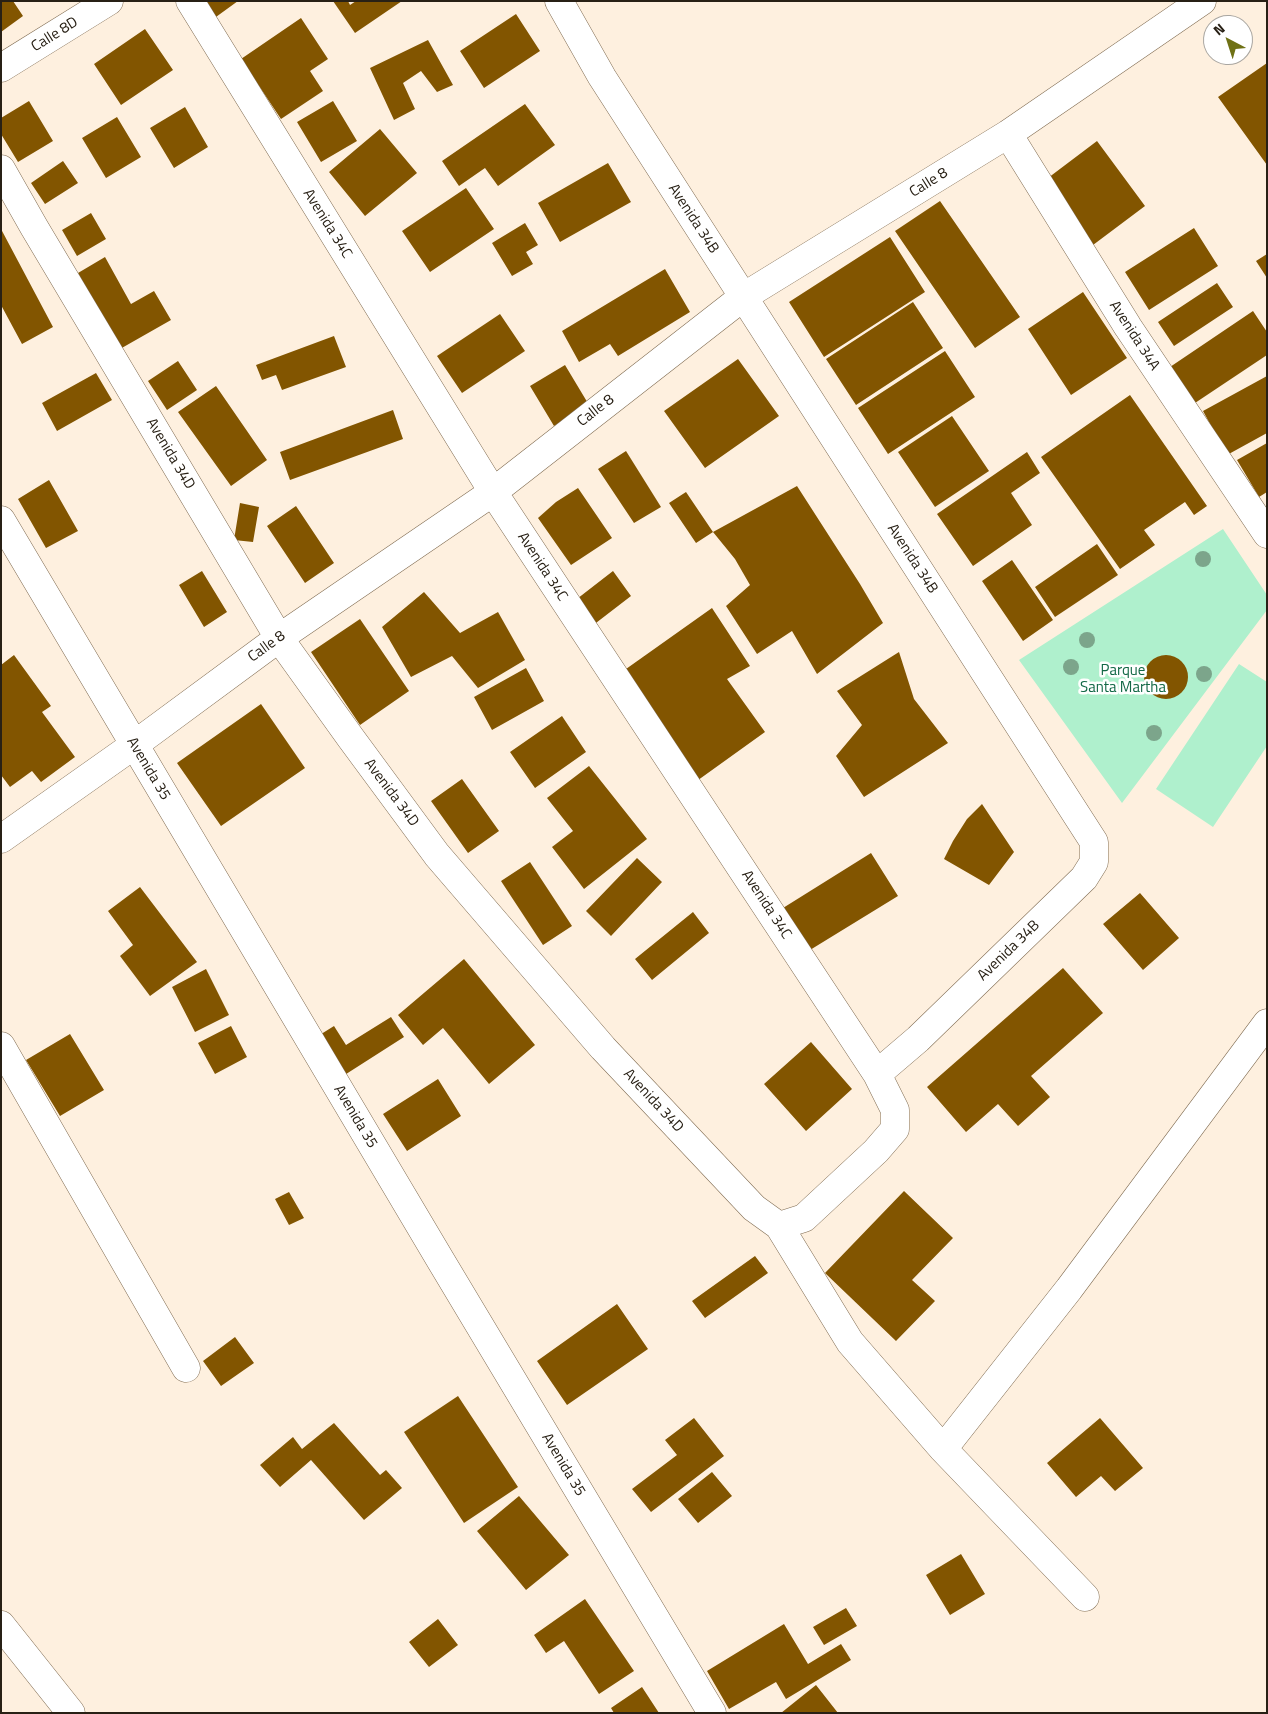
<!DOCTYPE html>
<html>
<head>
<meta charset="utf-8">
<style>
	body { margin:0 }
	#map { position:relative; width:1268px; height:1714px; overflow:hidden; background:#fef0df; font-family:"Titillium Web",sans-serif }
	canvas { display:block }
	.frame { position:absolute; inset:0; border:2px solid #282015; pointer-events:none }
	.north { position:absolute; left:1203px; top:15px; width:50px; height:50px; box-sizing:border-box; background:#fff; border:1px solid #a9a6a1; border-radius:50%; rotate:320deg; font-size:14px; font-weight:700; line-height:20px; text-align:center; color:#282015 }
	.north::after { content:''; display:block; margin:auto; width:18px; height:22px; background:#6f7115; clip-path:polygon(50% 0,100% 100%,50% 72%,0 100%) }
</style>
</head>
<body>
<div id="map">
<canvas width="1268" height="1714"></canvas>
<div class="frame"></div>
<div class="north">N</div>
</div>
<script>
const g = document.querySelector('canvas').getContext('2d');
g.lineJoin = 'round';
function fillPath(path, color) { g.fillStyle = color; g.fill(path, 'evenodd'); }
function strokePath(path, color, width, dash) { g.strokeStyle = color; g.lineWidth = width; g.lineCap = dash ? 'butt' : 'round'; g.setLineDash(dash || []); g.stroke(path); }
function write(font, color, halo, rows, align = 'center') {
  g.font = font + ' "Titillium Web",sans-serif'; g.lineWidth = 5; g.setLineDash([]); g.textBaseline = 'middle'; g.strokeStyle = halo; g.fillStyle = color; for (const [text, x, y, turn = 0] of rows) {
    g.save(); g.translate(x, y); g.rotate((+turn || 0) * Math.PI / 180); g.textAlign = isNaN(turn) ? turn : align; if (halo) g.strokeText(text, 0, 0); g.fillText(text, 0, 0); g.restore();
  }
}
fillPath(new Path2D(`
	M 1223,529 L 1267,595 L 1267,610 L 1122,803 L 1019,660 Z
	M 1239,664 L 1267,682 L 1267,746 L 1213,827 L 1156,789 Z`), '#aff0cd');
fillPath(new Path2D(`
	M 1,1 L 13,1 L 23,16 L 1,32 Z
	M 195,1 L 238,1 L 209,22 Z
	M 333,1 L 348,1 L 350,5 L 356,1 L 402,1 L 355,33 Z
	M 516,14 L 540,51 L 484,88 L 460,51 Z
	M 301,18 L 328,59 L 310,71 L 323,91 L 281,119 L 241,59 Z
	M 145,29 L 173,70 L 121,105 L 94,64 Z
	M 428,40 L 453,85 L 437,92 L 421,71 L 403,83 L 415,109 L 394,120 L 370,68 Z
	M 1267,63 L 1267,165 L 1218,97 Z
	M 29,101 L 53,141 L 18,162 L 1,134 L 1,118 Z
	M 333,101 L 357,141 L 321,162 L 297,122 Z
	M 525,104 L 555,145 L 498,186 L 485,168 L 459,186 L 442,161 Z
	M 185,107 L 208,147 L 174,168 L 150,128 Z
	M 117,117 L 141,157 L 106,178 L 82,138 Z
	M 380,129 L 417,173 L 365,216 L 329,172 Z
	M 1097,141 L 1145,206 L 1093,245 L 1044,181 Z
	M 63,161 L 78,183 L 45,204 L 31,183 Z
	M 608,163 L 631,202 L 560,242 L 538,203 Z
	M 466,188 L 494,229 L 430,272 L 402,231 Z
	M 940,201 L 1020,317 L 975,348 L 895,231 Z
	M 91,213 L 106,239 L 77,256 L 62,230 Z
	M 525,223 L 538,245 L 526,252 L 533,264 L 512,276 L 492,243 Z
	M 1194,228 L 1218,266 L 1149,310 L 1125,272 Z
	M 1,229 L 53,327 L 22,344 L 1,305 Z
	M 890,237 L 925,292 L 824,357 L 789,302 Z
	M 1267,254 L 1267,278 L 1256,261 Z
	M 105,257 L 131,304 L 154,291 L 171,320 L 120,349 L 78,273 Z
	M 665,269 L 690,312 L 618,356 L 610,344 L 579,362 L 562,331 Z
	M 1217,283 L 1233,307 L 1174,346 L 1158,322 Z
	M 1083,292 L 1127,358 L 1071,395 L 1028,329 Z
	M 913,302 L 943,348 L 856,405 L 826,359 Z
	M 1253,311 L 1267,332 L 1267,355 L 1195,403 L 1170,367 Z
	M 500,314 L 525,351 L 462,393 L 437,356 Z
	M 334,336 L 346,367 L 282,390 L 276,375 L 262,380 L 256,365 Z
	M 945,351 L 975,397 L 888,454 L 858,408 Z
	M 738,359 L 779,416 L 705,468 L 664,411 Z
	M 178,361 L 197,390 L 167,410 L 148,381 Z
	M 565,365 L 589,405 L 554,426 L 530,386 Z
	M 96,373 L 112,400 L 57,431 L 42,403 Z
	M 1267,376 L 1267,433 L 1227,455 L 1203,411 Z
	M 216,386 L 267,460 L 231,486 L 178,412 Z
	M 1130,395 L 1207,506 L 1194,515 L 1185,502 L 1144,530 L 1155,545 L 1120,569 L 1041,457 Z
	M 393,410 L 403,439 L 290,480 L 280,452 Z
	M 952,416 L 989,471 L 935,507 L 898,452 Z
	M 1267,443 L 1267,492 L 1259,497 L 1237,460 Z
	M 626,451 L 661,507 L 634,523 L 598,469 Z
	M 1027,452 L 1040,473 L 1011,493 L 1032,525 L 973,566 L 937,514 Z
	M 49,480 L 78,531 L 46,548 L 18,499 Z
	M 797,486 L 860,584 L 883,623 L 817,674 L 792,631 L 757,654 L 726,606 L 750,585 L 735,559 L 713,532 L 696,543 L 669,503 L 686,492 L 713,532 Z
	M 578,488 L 612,538 L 571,565 L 538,518 L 556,502 Z
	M 240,503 L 259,507 L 253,542 L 234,540 Z
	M 296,506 L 334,563 L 305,583 L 267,526 Z
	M 1097,544 L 1118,575 L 1055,617 L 1035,587 Z
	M 1012,560 L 1053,620 L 1023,641 L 982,581 Z
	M 202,571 L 227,612 L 204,627 L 179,585 Z
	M 613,571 L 631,596 L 592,626 L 573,602 Z
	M 424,592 L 460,633 L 498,612 L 525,660 L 478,688 L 452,656 L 411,677 L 382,627 Z
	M 712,608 L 750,666 L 727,679 L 765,732 L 694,783 L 626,669 Z
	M 360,619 L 409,691 L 360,725 L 311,652 Z
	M 899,652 L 914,699 L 948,743 L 864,797 L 836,756 L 862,725 L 837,691 Z
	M 14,655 L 51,706 L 42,712 L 75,757 L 41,782 L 32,771 L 10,787 L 1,775 L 1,665 Z
	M1144 677a22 22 0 1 1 44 0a22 22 0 1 1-44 0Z
	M 526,668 L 544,701 L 492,730 L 474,697 Z
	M 261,704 L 305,768 L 221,826 L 177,763 Z
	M 562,716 L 586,752 L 535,788 L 510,752 Z
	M 589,766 L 647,839 L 584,889 L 552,847 L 573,831 L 547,798 Z
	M 462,779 L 499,831 L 468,853 L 431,801 Z
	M 982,804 L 1014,852 L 989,885 L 944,859 L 953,841 L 967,819 Z
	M 871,853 L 898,896 L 810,950 L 783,908 Z
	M 637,858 L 662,882 L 611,936 L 586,911 Z
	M 530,862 L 572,926 L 543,945 L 501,881 Z
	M 140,887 L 197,962 L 150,996 L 120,956 L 133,945 L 108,911 Z
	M 1140,893 L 1179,938 L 1143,970 L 1103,924 Z
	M 693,912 L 709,933 L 652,980 L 635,959 Z
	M 464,959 L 535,1045 L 489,1084 L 443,1028 L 423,1045 L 398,1015 Z
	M 1063,968 L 1103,1013 L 1031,1076 L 1050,1097 L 1018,1126 L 998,1104 L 966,1132 L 927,1087 Z
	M 206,969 L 229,1015 L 195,1032 L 172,987 Z
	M 391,1017 L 404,1037 L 343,1076 L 318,1036 L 334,1026 L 346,1045 Z
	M 231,1026 L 247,1057 L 215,1074 L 198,1043 Z
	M 70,1034 L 104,1090 L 60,1116 L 26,1060 Z
	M 811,1042 L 852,1089 L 806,1131 L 764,1084 Z
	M 438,1079 L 461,1116 L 407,1151 L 383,1114 Z
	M 904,1191 L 953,1238 L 912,1280 L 935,1301 L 896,1341 L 825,1273 Z
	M 289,1192 L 304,1218 L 289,1225 L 275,1199 Z
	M 755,1256 L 768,1273 L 705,1318 L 692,1301 Z
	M 617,1304 L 648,1349 L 567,1405 L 537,1361 Z
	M 235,1337 L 254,1363 L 221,1386 L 203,1361 Z
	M 458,1396 L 518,1487 L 464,1523 L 404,1432 Z
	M 694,1418 L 724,1456 L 651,1512 L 632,1489 L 677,1455 L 665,1440 Z
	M 1100,1418 L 1143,1468 L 1115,1491 L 1101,1476 L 1076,1497 L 1047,1463 Z
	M 334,1423 L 380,1475 L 386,1470 L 402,1488 L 364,1520 L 311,1460 L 280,1487 L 260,1465 L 293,1437 L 302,1449 Z
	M 712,1472 L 732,1496 L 698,1523 L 678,1499 Z
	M 519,1496 L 569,1555 L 526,1590 L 477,1531 Z
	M 961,1554 L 985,1594 L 950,1615 L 926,1575 Z
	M 585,1599 L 634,1671 L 599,1694 L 564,1641 L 546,1653 L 534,1635 Z
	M 846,1608 L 857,1626 L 824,1645 L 813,1627 Z
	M 438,1619 L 458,1645 L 429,1667 L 409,1642 Z
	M 784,1624 L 808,1664 L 841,1644 L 851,1660 L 786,1699 L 776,1682 L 729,1709 L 707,1671 Z
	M 816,1685 L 838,1713 L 781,1713 Z
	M 642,1687 L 659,1713 L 614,1713 L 611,1708 Z`), '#825500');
const minor = new Path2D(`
	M 559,1 L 602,77 L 1094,842 L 1094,862 L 1084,878 L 918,1039 L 877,1074
	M 1,68 L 109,1
	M 1008,134 L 1128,327 L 1267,534
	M 1,169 L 34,227 L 279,638 L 350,737 L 437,855 L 603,1048 L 754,1208 L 779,1226 L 804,1218 L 876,1151 L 895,1129 L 895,1110 L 877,1074 L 493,492 L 190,1
	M 1,520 L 441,1261 L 712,1713
	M 1,839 L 134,745 L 279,638 L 493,492 L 743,297 L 1008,134 L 1202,1
	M 1,1046 L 186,1368
	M 779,1226 L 850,1342 L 943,1449 L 1085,1597
	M 943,1449 L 1069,1289 L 1267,1023
	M 1,1625 L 71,1713`);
strokePath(minor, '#806c52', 29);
strokePath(minor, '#fff', 28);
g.fillStyle = '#7ca58b';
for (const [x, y] of [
	[1203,559],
	[1087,640],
	[1071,667],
	[1204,674],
	[1154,733]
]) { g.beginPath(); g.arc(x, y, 8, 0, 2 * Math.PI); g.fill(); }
write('15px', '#282015', '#fff', [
	["Calle 8D",55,35,-32],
	["Calle 8",929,183,-32],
	["Avenida 34B",693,219,57],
	["Avenida 34C",327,224,58],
	["Avenida 34A",1134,336,57],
	["Calle 8",596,411,-38],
	["Avenida 34D",170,454,59],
	["Avenida 34B",912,559,57],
	["Avenida 34C",542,567,57],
	["Calle 8",267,647,-36],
	["Avenida 35",148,769,59],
	["Avenida 34D",391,793,53],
	["Avenida 34C",766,905,57],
	["Avenida 34B",1009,951,-44],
	["Avenida 34D",653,1101,47],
	["Avenida 35",355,1117,59],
	["Avenida 35",563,1465,59]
]);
write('15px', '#126846', '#fff', [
	["Parque",1123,671],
	["Santa Martha",1123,688]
]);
</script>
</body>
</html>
